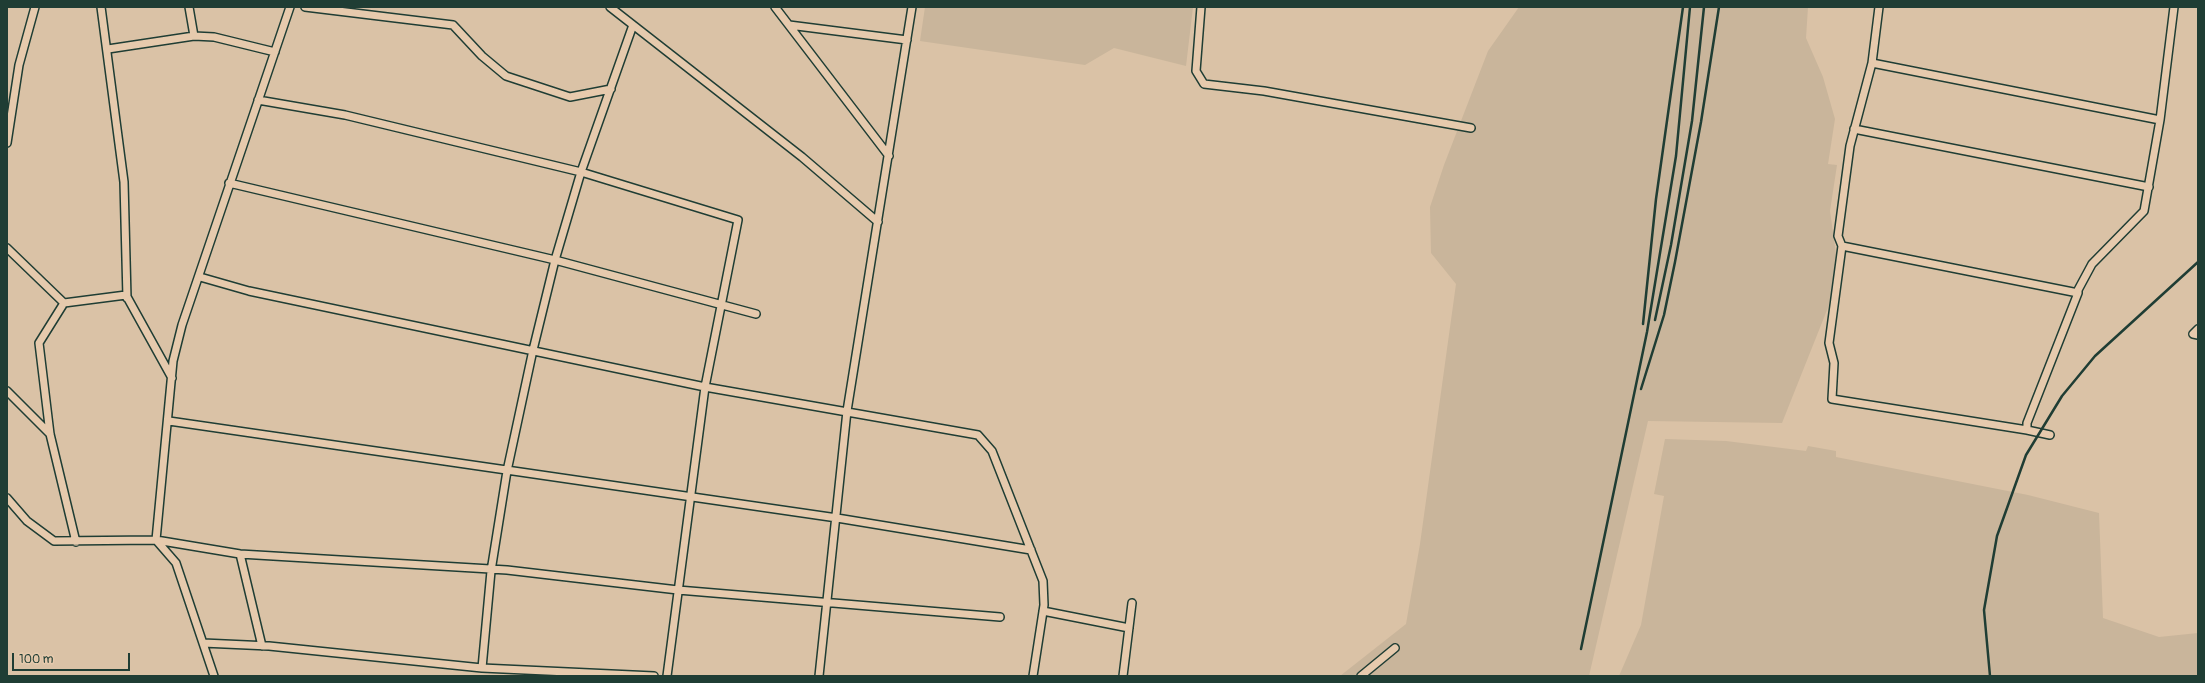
<!DOCTYPE html>
<html>
<head>
<meta charset="utf-8">
<style>
	body { margin:0 }
	#map { position:relative; width:2205px; height:683px; overflow:hidden; background:#dac2a6; font-family:Pangolin,sans-serif }
	canvas { display:block }
	.frame { position:absolute; inset:0; border:8px solid #1f3d34; pointer-events:none }
	.scale { position:absolute; left:12px; top:653px; width:118px; height:18px; box-sizing:border-box; border:2px solid #1f3d34; border-top:0; padding-left:5px; font-size:12px; line-height:14px; white-space:nowrap; color:#1f3d34; -webkit-text-stroke:3px #e6caad; paint-order:stroke }
</style>
</head>
<body>
<div id="map">
<canvas width="2205" height="683"></canvas>
<div class="frame"></div>
<div class="scale">100 m</div>
</div>
<script>
const g = document.querySelector('canvas').getContext('2d');
g.lineJoin = 'round';
function fillPath(path, color) { g.fillStyle = color; g.fill(path, 'evenodd'); }
function strokePath(path, color, width, dash) { g.strokeStyle = color; g.lineWidth = width; g.lineCap = dash ? 'butt' : 'round'; g.setLineDash(dash || []); g.stroke(path); }
fillPath(new Path2D(`
	M 925,7 L 1193,7 L 1186,66 L 1114,48 L 1085,65 L 920,41 Z
	M 1519,7 L 1808,7 L 1806,38 L 1823,77 L 1835,119 L 1828,164 L 1837,165 L 1830,211 L 1836,254 L 1829,305 L 1782,423 L 1648,421 L 1589,676 L 1340,676 L 1406,624 L 1420,544 L 1456,284 L 1431,253 L 1430,207 L 1444,165 L 1488,51 Z
	M 1665,439 L 1726,441 L 1806,451 L 1808,446 L 1836,451 L 1836,457 L 2028,495 L 2099,513 L 2103,618 L 2159,637 L 2198,633 L 2198,676 L 1619,676 L 1641,625 L 1664,496 L 1654,494 Z`), '#c9b59b');
const street = new Path2D(`
	M 101,7 L 124,182 L 127,298
	M 189,7 L 194,36
	M 305,7 L 453,25 L 482,56 L 506,76 L 570,97 L 611,89
	M 610,7 L 802,157 L 878,222
	M 775,7 L 889,156
	M 1201,7 L 1196,71 L 1204,84 L 1264,91 L 1471,128
	M 1879,7 L 1872,63 L 1850,146 L 1838,236 L 1842,246 L 1829,343 L 1834,363 L 1832,399 L 2027,430
	M 789,25 L 907,40
	M 108,49 L 194,36 L 214,37 L 275,52
	M 1872,63 L 2160,120
	M 258,100 L 345,115 L 581,172 L 738,220 L 705,387 L 667,676
	M 1854,129 L 2149,187
	M 7,143 L 19,65 L 35,7
	M 229,183 L 555,260 L 756,314
	M 1842,246 L 2078,293
	M 7,248 L 64,303 L 126,295 L 172,378
	M 200,277 L 249,291 L 705,387 L 978,435 L 992,451 L 1043,581 L 1044,605 L 1033,676
	M 64,303 L 39,343 L 50,434 L 76,542
	M 2198,329 L 2193,334 L 2198,335
	M 7,391 L 50,434
	M 169,421 L 837,518 L 1031,550
	M 2050,435 L 2027,430 L 2027,423 L 2078,293 L 2078,290 L 2092,264 L 2144,211 L 2160,120 L 2174,7
	M 7,498 L 27,521 L 54,541 L 156,540 L 240,554 L 507,570 L 678,590 L 1000,617
	M 240,554 L 262,646
	M 1043,611 L 1129,628
	M 203,643 L 269,646 L 482,668 L 654,676
	M 482,668 L 491,571 L 507,471 L 533,350 L 555,260 L 581,172 L 633,25
	M 214,676 L 176,563 L 156,540 L 173,361 L 182,325 L 290,7
	M 819,676 L 847,411 L 912,7
	M 1123,676 L 1132,603
	M 1361,676 L 1395,648`);
strokePath(street, '#1f3d34', 10);
strokePath(street, '#e6caad', 7);
strokePath(new Path2D(`
	M 1655,320 L 1671,245 L 1692,121 L 1704,7
	M 1643,324 L 1656,199 L 1683,7
	M 1641,389 L 1664,315 L 1675,262 L 1701,122 L 1719,7
	M 1581,649 L 1647,332 L 1676,156 L 1690,7
	M 1990,676 L 1984,610 L 1997,536 L 2026,455 L 2062,396 L 2095,356 L 2198,262`), '#1f3d34', 2.5);
</script>
</body>
</html>
